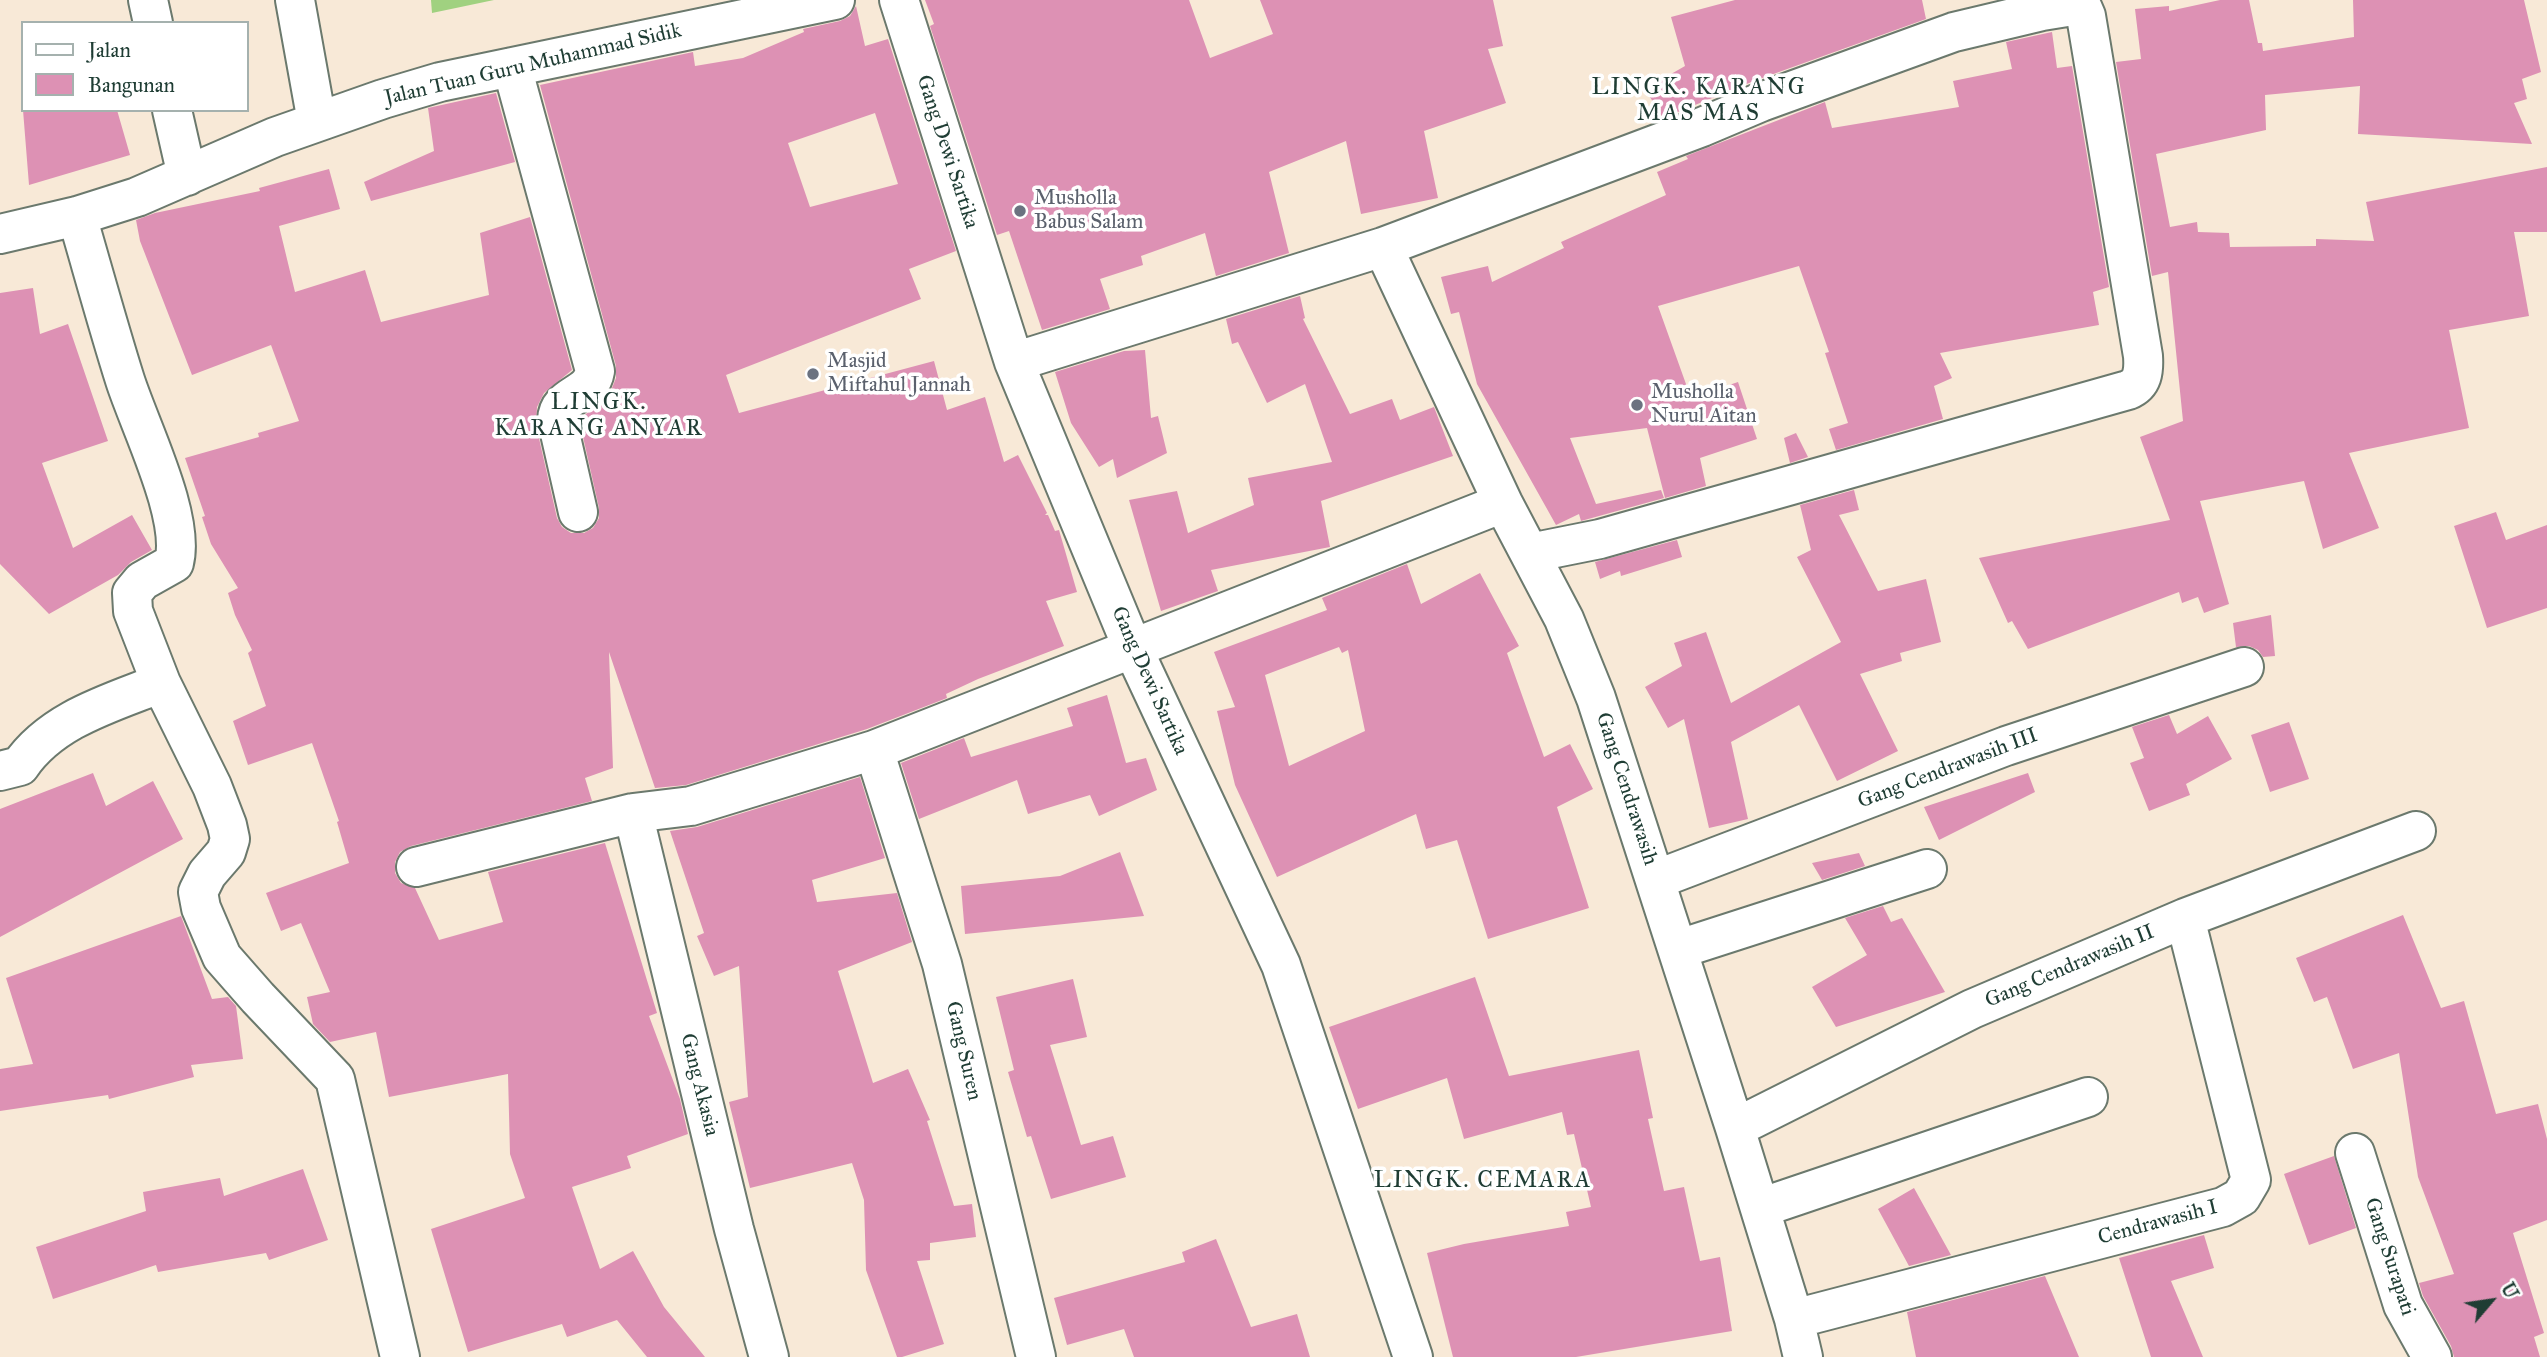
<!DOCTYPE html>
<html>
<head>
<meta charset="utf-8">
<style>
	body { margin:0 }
	#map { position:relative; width:2547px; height:1357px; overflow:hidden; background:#f8e9d7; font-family:"IM FELL Great Primer",serif }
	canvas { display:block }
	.legend { position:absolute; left:21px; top:21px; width:228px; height:91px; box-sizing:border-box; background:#fff; border:2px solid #a5b1ae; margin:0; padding:9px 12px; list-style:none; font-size:21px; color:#1f3d34 }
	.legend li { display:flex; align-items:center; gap:14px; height:35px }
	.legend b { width:35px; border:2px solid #a5b1ae }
	.north { position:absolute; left:2456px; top:1266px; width:70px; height:70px; -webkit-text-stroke:5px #fff; paint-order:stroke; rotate:61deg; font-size:19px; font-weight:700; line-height:28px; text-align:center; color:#1f3d34 }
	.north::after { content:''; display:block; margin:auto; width:24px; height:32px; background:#1f3d34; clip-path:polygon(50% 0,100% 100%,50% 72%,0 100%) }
</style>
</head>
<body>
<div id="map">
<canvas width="2547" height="1357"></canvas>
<ul class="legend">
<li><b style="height:9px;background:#fff"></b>Jalan</li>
<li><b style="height:19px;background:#dd91b4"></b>Bangunan</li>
</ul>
<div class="north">U</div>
</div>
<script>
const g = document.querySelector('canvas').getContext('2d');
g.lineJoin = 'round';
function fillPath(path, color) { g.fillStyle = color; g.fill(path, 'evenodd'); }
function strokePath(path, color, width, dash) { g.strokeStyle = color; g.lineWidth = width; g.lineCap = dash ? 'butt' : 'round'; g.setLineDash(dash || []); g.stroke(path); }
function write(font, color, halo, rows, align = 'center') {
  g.font = font + ' "IM FELL Great Primer",serif'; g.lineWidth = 7; g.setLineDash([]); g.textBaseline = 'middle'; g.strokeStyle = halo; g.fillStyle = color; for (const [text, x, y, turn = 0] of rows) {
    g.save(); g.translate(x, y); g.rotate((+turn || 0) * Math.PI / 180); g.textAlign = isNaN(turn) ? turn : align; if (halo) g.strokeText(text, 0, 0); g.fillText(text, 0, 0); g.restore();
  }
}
fillPath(new Path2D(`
	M 431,0 L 494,0 L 432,13 Z`), '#a0d180');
fillPath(new Path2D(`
	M 925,0 L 1189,0 L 1210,58 L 1273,34 L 1260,0 L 1493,0 L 1503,46 L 1488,49 L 1506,103 L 1424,131 L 1438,198 L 1361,214 L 1346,141 L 1269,172 L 1289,253 L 1216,276 L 1205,233 L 1141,256 L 1143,265 L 1100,279 L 1110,309 L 1042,330 L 1009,231 L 997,235 L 930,26 L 934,24 Z
	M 1735,0 L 1922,0 L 1926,19 L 1754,81 L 1663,118 L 1645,89 L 1685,66 L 1671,17 Z
	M 2220,0 L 2249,0 L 2258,43 L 2262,43 L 2263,51 L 2354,37 L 2353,0 L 2524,0 L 2541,72 L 2522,79 L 2527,99 L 2514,103 L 2532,144 L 2358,134 L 2360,86 L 2265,95 L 2266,130 L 2156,154 L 2170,227 L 2197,222 L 2198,232 L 2229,233 L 2230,247 L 2316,246 L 2316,239 L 2374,241 L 2366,202 L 2547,167 L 2547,232 L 2514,232 L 2529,316 L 2449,330 L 2469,428 L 2349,453 L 2379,528 L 2323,549 L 2304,481 L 2200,501 L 2229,604 L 2204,613 L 2198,597 L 2182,603 L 2179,592 L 2028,649 L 2012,621 L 2008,623 L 1979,558 L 2170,520 L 2140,437 L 2183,421 L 2168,272 L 2152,276 L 2116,62 L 2141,59 L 2135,9 L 2169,6 L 2169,11 Z
	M 856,6 L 865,46 L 888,39 L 956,251 L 909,269 L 921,299 L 726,375 L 739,413 L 934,361 L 947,410 L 985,397 L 1004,462 L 1018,455 L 1047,513 L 1045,515 L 1048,515 L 1055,531 L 1059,530 L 1077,592 L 1046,601 L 1064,646 L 978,679 L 946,694 L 947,698 L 867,729 L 686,785 L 655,788 L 609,652 L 613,768 L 585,778 L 592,801 L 411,846 L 400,852 L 395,862 L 395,873 L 401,883 L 415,888 L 439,940 L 503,922 L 488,872 L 605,843 L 657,1013 L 649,1016 L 680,1099 L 688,1134 L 627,1156 L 631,1168 L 572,1187 L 600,1269 L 633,1251 L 664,1307 L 705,1357 L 647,1357 L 617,1320 L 567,1337 L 562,1324 L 468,1352 L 431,1229 L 525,1198 L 510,1154 L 508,1074 L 389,1097 L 376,1032 L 330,1042 L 313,1024 L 307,997 L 330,992 L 301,923 L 281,931 L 266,893 L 349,863 L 337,822 L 339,821 L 312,743 L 248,765 L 233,721 L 266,706 L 248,653 L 252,650 L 235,615 L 228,593 L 238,588 L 211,544 L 202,517 L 205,516 L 185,458 L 259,437 L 258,433 L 299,421 L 271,345 L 192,375 L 140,241 L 136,220 L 155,213 L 260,191 L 259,188 L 329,169 L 340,209 L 279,226 L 295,292 L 365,270 L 381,322 L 489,295 L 480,233 L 530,217 L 572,370 L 544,393 L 537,407 L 536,425 L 557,518 L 562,527 L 571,533 L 584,533 L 593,528 L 599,518 L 599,508 L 579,419 L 601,403 L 610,393 L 616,378 L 616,366 L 540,85 L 693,52 L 695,66 L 743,58 L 804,32 L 803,29 L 840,21 L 850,16 ZM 875,113 L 898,184 L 810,207 L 788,143 Z
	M 2052,32 L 2057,68 L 2072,66 L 2109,287 L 2093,292 L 2099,325 L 1940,353 L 1952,378 L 1934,386 L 1943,419 L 1836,450 L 1829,429 L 1848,423 L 1825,353 L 1829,352 L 1799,266 L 1658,306 L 1691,398 L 1738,382 L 1757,439 L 1700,458 L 1706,486 L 1665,498 L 1647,428 L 1570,438 L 1596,504 L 1661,490 L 1664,498 L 1581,521 L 1579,514 L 1556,525 L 1477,384 L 1459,312 L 1451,314 L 1441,277 L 1488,266 L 1492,282 L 1564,248 L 1561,242 L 1666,195 L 1657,172 L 1688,159 L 1686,156 L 1825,102 L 1832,128 L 1959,107 L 1953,81 L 2012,69 L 2006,42 Z
	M 496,93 L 515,162 L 371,201 L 364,182 L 434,151 L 428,108 Z
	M 23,110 L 117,110 L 130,155 L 29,185 Z
	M 33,288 L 40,334 L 68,324 L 108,441 L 42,463 L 73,548 L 132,515 L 152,550 L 131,562 L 118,575 L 49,614 L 0,564 L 0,293 Z
	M 1300,296 L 1305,318 L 1303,319 L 1350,414 L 1392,399 L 1400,420 L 1434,407 L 1453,456 L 1321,501 L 1330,547 L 1211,570 L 1218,591 L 1161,611 L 1129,500 L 1177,491 L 1188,533 L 1254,505 L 1248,478 L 1332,462 L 1305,384 L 1267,403 L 1238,342 L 1232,344 L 1226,319 Z
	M 1145,350 L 1151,418 L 1158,416 L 1167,453 L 1117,478 L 1113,459 L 1099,467 L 1071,423 L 1055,372 L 1124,351 Z
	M 1796,433 L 1808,457 L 1790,463 L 1784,438 Z
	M 1854,490 L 1859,510 L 1839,515 L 1878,591 L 1926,579 L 1941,642 L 1900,653 L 1902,661 L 1860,674 L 1898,751 L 1837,781 L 1799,705 L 1731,742 L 1748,819 L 1709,828 L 1684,719 L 1668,728 L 1645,687 L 1682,666 L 1674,643 L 1706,632 L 1731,703 L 1841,642 L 1797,557 L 1811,550 L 1800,505 Z
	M 2496,512 L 2506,540 L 2547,525 L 2547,608 L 2487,628 L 2454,526 Z
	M 1677,540 L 1682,557 L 1621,576 L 1620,571 L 1600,579 L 1595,562 Z
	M 1407,564 L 1421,604 L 1480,573 L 1519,646 L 1507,653 L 1544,757 L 1570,744 L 1593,789 L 1557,807 L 1589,908 L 1488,939 L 1457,840 L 1426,849 L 1416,814 L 1277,877 L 1235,785 L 1217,711 L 1235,707 L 1214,652 L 1327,610 L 1322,598 ZM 1339,647 L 1342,653 L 1348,650 L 1365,731 L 1289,766 L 1265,675 Z
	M 2271,615 L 2275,656 L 2263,657 L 2258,650 L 2249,646 L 2236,647 L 2233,623 Z
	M 1107,695 L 1126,763 L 1146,758 L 1157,790 L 1099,816 L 1090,795 L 1028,814 L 1017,780 L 919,819 L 901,763 L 964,738 L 971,757 L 1073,726 L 1067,708 Z
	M 2169,715 L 2177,734 L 2208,716 L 2232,759 L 2186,784 L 2190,795 L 2149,811 L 2130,763 L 2144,758 L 2132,727 Z
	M 2289,722 L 2309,779 L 2270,792 L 2251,735 Z
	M 93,773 L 106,806 L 153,781 L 183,839 L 0,937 L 0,809 Z
	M 2028,773 L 2035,792 L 1939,840 L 1924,807 Z
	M 860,777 L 885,858 L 812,880 L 817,902 L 897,893 L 912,942 L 838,971 L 873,1083 L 908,1069 L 930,1120 L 927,1121 L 954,1206 L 972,1204 L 976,1237 L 930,1243 L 930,1260 L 917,1261 L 944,1344 L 902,1357 L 897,1357 L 866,1270 L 864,1200 L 852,1163 L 750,1188 L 729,1102 L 748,1097 L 739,966 L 714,976 L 697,936 L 704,933 L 670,831 L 697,827 Z
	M 1120,852 L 1144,916 L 965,934 L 961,886 L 1060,876 Z
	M 1859,853 L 1865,866 L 1822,880 L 1812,863 Z
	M 1883,906 L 1891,922 L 1902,918 L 1945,992 L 1836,1027 L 1812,987 L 1867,955 L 1845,918 Z
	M 2403,915 L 2441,1008 L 2464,1001 L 2496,1114 L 2538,1104 L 2547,1139 L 2547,1220 L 2513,1233 L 2544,1333 L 2534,1337 L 2540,1357 L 2454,1357 L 2451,1346 L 2423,1296 L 2419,1283 L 2454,1274 L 2418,1177 L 2399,1053 L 2353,1069 L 2327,997 L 2314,1002 L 2296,958 Z
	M 181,916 L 212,999 L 228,997 L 236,1006 L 243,1059 L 191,1065 L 194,1077 L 109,1099 L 108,1095 L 0,1111 L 0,1069 L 33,1064 L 6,978 Z
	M 1475,977 L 1509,1076 L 1639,1050 L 1653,1118 L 1648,1119 L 1664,1191 L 1684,1187 L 1700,1261 L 1720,1257 L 1732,1331 L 1576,1357 L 1453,1357 L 1427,1253 L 1464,1244 L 1569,1226 L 1566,1212 L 1591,1207 L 1574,1134 L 1567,1135 L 1562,1112 L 1464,1139 L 1447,1078 L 1358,1109 L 1329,1027 Z
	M 1073,979 L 1087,1037 L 1050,1045 L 1081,1145 L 1113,1136 L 1126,1177 L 1051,1199 L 1031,1136 L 1027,1137 L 1008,1072 L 1014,1070 L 996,997 Z
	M 2334,1156 L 2356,1228 L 2309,1245 L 2284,1174 Z
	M 303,1169 L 328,1240 L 269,1260 L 266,1253 L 158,1272 L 156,1265 L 53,1299 L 36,1247 L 146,1211 L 143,1192 L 220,1178 L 224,1196 Z
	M 1914,1188 L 1951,1255 L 1909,1266 L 1878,1209 Z
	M 2204,1235 L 2214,1268 L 2171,1281 L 2203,1357 L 2151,1357 L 2119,1258 Z
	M 1216,1239 L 1251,1327 L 1297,1314 L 1310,1357 L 1134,1357 L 1124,1329 L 1067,1345 L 1054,1298 L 1185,1262 L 1182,1252 Z
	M 2045,1276 L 2079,1357 L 1916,1357 L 1907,1312 Z`), '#dd91b4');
const minor = new Path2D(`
	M 148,0 L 153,23
	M 295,0 L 317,122
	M 899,0 L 1014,362 L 1133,649 L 1281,965 L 1413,1357
	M 512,67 L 595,371 C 591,397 558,393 557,420 L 578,512
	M 172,110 L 187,176
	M 77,216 C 93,271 108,326 125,380 C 140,427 186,517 174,563 L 142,581 L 132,593 L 133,611 L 161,683 L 212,786 L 227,825 L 230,839 L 226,852 L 207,874 L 198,892 L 201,908 L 222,957 L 258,998 L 335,1079 L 400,1357
	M 0,234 L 77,216 L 137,197 L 275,137 L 383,99 L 440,82 L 835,0
	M 1383,247 L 1503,503 L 1564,619 L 1596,698 L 1735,1128 L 1794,1319 L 1803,1357
	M 1014,362 L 1383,247 L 1702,127 L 1761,102 L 1954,32 L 2042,11 L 2073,6 L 2083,9 L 2086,16 L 2143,356 C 2144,371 2143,384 2128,390 L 1600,539 L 1530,553
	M 874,750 L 942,964 L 1036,1357
	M 0,771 L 20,766 C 52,719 111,703 161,683
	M 633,813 L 734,1229 L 769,1357
	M 416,867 L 633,813 L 691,806 L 874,750 L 1503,503
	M 1655,880 L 2006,746 L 2244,667
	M 1679,949 L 1927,869
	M 1735,1128 L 1972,1009 L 2185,918 L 2416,831
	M 2355,1153 L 2403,1305 L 2432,1357
	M 1760,1208 L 2088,1097
	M 1794,1319 L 2223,1207 L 2241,1197 L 2251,1180 L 2185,918`);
strokePath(minor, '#6b796d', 42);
strokePath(minor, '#fff', 38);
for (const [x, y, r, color] of [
	[1020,211,7,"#6b7280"],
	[813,374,7,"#6b7280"],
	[1637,405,7,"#6b7280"]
]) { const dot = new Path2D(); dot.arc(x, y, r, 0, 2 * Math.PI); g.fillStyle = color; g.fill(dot); strokePath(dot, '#fff', 2.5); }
write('21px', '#1f3d34', '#fff', [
	["Jalan Tuan Guru Muhammad Sidik",533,65,-13],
	["Gang Dewi Sartika",947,152,72],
	["Gang Dewi Sartika",1149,681,66],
	["Gang Cendrawasih III",1948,769,-21],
	["Gang Cendrawasih",1626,789,72],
	["Gang Cendrawasih II",2070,967,-23],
	["Gang Suren",963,1051,77],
	["Gang Akasia",699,1085,76],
	["Cendrawasih I",2158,1223,-15],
	["Gang Surapati",2389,1257,72]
]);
write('21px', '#5b616d', '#fff', [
	["Musholla",1034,199],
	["Babus Salam",1034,223],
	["Masjid",827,362],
	["Miftahul Jannah",827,386],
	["Musholla",1651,393],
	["Nurul Aitan",1651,417]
], 'left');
g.letterSpacing = '2px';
write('23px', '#1f3d34', '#fff', [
	["LINGK. KARANG",1699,88],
	["MAS MAS",1699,114],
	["LINGK.",599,403],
	["KARANG ANYAR",599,429],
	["LINGK. CEMARA",1483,1181]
]);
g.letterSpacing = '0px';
</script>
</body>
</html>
